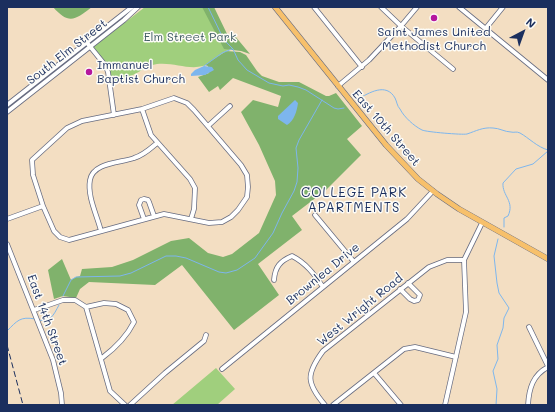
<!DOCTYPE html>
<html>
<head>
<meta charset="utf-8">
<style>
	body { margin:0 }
	#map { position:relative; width:555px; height:412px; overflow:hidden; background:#f3dec2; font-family:Mali,sans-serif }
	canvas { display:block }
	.frame { position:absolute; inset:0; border:8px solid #1b2f5e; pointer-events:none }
	.north { position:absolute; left:503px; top:12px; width:40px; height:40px; -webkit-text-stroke:3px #fdfcf7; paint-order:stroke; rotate:41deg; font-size:11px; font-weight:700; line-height:16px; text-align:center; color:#1b2f5e }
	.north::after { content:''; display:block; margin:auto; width:14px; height:18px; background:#1b2f5e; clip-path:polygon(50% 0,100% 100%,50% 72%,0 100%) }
</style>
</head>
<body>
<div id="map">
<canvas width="555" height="412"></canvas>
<div class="frame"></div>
<div class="north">N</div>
</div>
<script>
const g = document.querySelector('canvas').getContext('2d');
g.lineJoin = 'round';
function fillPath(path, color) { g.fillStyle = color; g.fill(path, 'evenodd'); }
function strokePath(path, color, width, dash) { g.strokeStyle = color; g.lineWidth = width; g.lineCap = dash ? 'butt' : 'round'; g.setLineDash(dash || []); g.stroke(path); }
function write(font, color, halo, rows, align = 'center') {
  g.font = font + ' Mali,sans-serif'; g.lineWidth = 3; g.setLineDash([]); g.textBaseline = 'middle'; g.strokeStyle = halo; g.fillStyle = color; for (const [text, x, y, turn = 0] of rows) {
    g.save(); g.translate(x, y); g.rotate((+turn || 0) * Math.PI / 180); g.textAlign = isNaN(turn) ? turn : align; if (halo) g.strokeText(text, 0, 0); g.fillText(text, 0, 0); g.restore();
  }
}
fillPath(new Path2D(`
	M 145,7 L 208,7 L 233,49 C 221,50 215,62 203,66 C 188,70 173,62 157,64 C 148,65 138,73 129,77 C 124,80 118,81 112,83 L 108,67 L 93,47 Z
	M 216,368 L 235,389 L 217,405 L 172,405 Z`), '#a0cf7d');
fillPath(new Path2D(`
	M 53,7 L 92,7 C 75,20 69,25 53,7 Z
	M 202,7 L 214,7 L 229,38 L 235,36 L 250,54 L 241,51 L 224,49 Z
	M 226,51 L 240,52 L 246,55 L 257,71 L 262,76 L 279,82 L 299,82 L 326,96 L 329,96 L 336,93 L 362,126 L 347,139 L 361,155 L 326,190 L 292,216 L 302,230 L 258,264 L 279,295 L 234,330 L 182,265 L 155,285 L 89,282 L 80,289 L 76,298 L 63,296 L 54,299 L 48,270 L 62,259 L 71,280 L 76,277 L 80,276 L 82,269 L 112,267 L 133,260 L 171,241 L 189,238 L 208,253 L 223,257 L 232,254 L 259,233 L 276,195 L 275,181 L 259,145 L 241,112 L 253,100 L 278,107 L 281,96 L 233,78 L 220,90 L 218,86 L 209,92 L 198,77 L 209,73 L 208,66 L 205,65 Z`), '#80b26c');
fillPath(new Path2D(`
	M 204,66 L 212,67 L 214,70 L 205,75 L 191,76 L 191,74 L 195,70 Z
	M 295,100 L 298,103 C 297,111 294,121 287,125 L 278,119 L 278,116 Z`), '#7db6ed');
strokePath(new Path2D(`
	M 208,7 L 224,40 L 233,49 L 238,60 L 247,70 L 269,83 L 283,86 L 289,85 L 298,87 L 306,90 L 334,108 L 338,109 L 344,108
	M 204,66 L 222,53 L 232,49
	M 358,99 C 369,93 386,82 395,98 C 397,102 397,106 400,109 C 404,117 414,126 422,130 C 426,132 462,135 467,134 C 476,131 483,127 493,128 C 499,128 505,132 511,132 C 514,133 516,131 520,133 C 529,138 537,147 548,150
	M 504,227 L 504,218 L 508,216 C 515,201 502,196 503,183 L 516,169 L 533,164 L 548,151
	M 63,296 L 71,280 L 76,277 L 120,276 L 131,273 L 166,256 L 176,256 L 186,258 L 219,272 L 226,273 L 237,270 L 255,258 L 273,233 L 282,213 L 294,191 L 297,182 L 298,168 L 296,148 L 299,140 L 322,100
	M 38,320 C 51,322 53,316 59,305
	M 7,331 C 17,321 20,316 35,319
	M 496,405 L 497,389 L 493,371 L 498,359 L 497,345 L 503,328 L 504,318 L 509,308 L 499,293 L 497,283 L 494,256 L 498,239`), '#7db6ed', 1);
const minor = new Path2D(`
	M 314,7 L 362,67
	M 381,7 L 401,26 L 453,69
	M 459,7 L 548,80
	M 486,28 L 503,7
	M 88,44 L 105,65 L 108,72 L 114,115
	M 338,86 L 369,60 L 401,26 L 417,7
	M 174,98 L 187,103 L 194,110 L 241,165 L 247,175 L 248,187 L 247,197 L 238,210 L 231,217 L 222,222 L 209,223 L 164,214 L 69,240 L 60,237 L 54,231 L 43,206 L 33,175 L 32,160 L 67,128 L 82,121 L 142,109 Z
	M 7,105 L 132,7
	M 142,109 L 151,135 L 190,179 L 195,188 L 194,209 L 191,219
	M 7,112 L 124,20 L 138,7
	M 208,126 L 230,106
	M 315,215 L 354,262
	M 7,219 L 43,206
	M 144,219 L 139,205 L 141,200 L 144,199 L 148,200 L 149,202 L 154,216
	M 101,231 C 97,215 87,196 90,180 C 93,162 121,163 134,158 C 144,155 150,149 157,143
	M 7,244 L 53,360 L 61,393 L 62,405
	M 274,280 C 275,267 280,261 292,256 C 306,263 314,274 323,287
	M 400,289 L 410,299 L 414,301 L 418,300 L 420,295 L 408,283
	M 86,307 L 110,391 L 125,405
	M 34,310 L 63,300 L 75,300 L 86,307 L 104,303 L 116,304 L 128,310 L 134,322 C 127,336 114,349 102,358
	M 529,327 L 548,366
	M 222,369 L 407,219 L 433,191
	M 374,373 L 401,405
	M 130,405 L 165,373 L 204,341 L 206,335
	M 325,405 C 306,383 306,374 323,351 L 429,267 L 447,260 L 464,260
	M 333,405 L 404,349 L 415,347 L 456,357
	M 445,405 L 466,312 L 464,260 L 482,223
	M 528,405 C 529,388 533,375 548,367`);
const major = new Path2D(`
	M 275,7 L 386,145 L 418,179 L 437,194 L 459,209 L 548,259`);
strokePath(minor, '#676c81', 5.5);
strokePath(major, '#676c81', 6);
strokePath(minor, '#fff', 4);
strokePath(major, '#f7c06b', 5);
strokePath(new Path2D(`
	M 7,345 L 23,405`), '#1b2f5e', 1, [6, 3]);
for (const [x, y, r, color] of [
	[434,18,4,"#b5179e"],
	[89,72,4,"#b5179e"]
]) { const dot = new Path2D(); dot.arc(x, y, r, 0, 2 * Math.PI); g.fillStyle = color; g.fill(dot); strokePath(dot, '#fdfcf7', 1.5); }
write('12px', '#1b2f5e', '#fdfcf7', [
	["Saint James United",434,32],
	["Methodist Church",434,46],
	["Immanuel",97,65,"left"],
	["Baptist Church",97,79,"left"]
]);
write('12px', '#435f67', '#fdfcf7', [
	["Elm Street Park",190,37]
]);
write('12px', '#1b2f5e', '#fdfcf7', [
	["South Elm Street",67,52,-38],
	["East 10th Street",386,128,49],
	["Brownlea Drive",323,274,-39],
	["West Wright Road",360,310,-39],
	["East 14th Street",47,320,70]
]);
g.letterSpacing = '1px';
write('13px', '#1b2f5e', '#fdfcf7', [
	["COLLEGE PARK",354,193],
	["APARTMENTS",354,208]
]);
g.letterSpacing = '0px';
</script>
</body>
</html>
